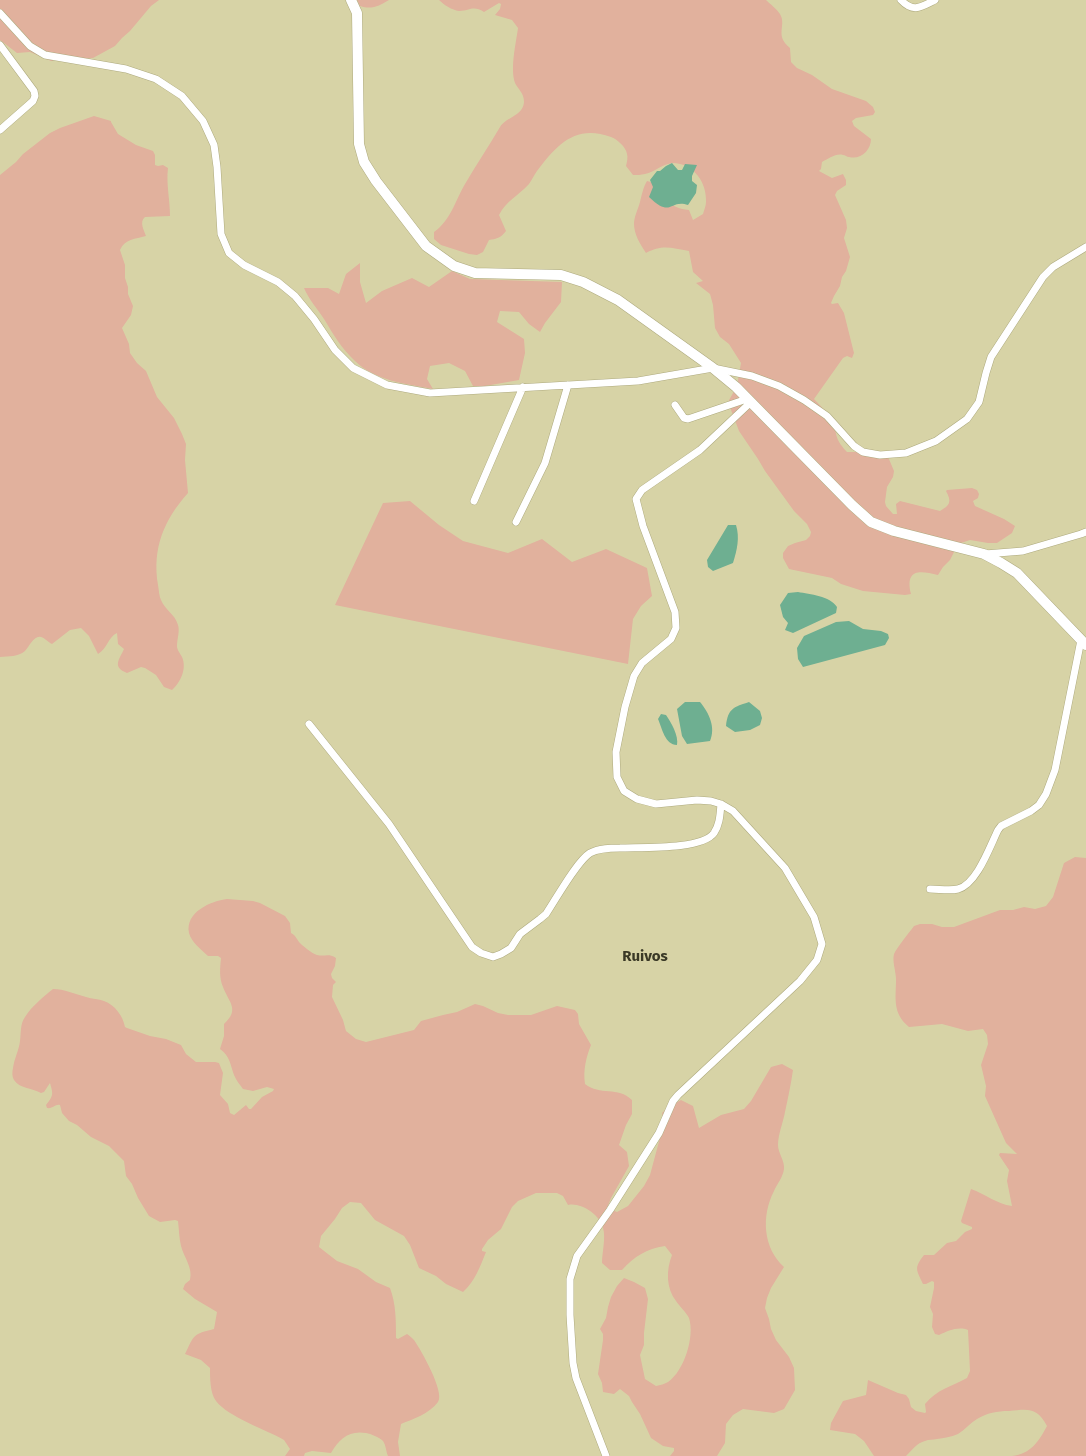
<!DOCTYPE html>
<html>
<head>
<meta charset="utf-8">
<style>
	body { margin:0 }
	canvas { display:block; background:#d7d3a6 }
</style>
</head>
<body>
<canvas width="1086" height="1456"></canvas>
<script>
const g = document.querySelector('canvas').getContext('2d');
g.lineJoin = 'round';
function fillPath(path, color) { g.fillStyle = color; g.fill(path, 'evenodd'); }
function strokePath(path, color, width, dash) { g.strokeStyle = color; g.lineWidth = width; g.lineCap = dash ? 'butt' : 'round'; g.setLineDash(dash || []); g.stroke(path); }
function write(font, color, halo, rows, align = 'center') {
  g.font = font + ' "Fira Sans",sans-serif'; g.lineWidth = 4; g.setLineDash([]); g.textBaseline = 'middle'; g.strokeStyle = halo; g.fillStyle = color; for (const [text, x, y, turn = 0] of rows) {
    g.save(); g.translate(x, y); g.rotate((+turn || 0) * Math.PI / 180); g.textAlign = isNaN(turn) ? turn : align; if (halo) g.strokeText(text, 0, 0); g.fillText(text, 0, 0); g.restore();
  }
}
fillPath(new Path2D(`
	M 0,0 L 159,0 L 151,6 L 130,31 L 122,38 L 115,46 L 93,58 L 56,61 L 54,57 L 53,61 L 51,61 L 30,52 L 17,53 L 0,40 Z
	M 357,0 L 389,0 C 379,6 372,10 360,6 Z
	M 439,0 L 766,0 C 770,4 777,9 780,14 C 787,26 774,35 790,48 L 791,62 L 797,68 L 812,75 L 832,89 L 866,101 L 873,107 L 875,112 L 873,115 L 856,118 L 852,121 L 854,126 L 871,139 C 871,150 861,160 849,157 C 847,157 845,155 843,155 C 836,153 828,159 822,162 L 821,169 L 819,171 L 832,178 L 843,174 L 846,180 L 846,185 L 837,191 L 835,195 L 846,220 L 847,228 L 844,238 L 850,257 L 846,271 L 842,277 L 840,286 L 834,296 L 831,303 L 832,304 L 838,303 L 844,313 L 854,353 L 852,358 L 847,356 L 843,358 L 814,399 L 835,421 C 835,436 837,441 847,452 L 886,452 L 894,471 L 893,477 L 887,487 L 885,502 L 886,506 L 893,514 L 897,514 L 896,504 L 900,501 L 940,511 C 950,505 952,502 946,491 L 947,490 L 972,488 L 977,490 L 979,494 L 978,498 L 973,501 L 975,506 L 1004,519 L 1015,526 L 1012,533 L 997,543 L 988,543 L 970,540 L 961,543 L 956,548 L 950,560 L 943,567 L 938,575 C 919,570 905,569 911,594 L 905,595 L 863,591 L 841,584 L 832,578 L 789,569 L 783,558 L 783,553 L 788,546 L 795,543 L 806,540 L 810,536 L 811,532 L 807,524 L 794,511 L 765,471 L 758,459 L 739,431 L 728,402 L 737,386 L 741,363 L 729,344 L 720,337 L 715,328 L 713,305 L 710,294 L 696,283 L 703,281 L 693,272 L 689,251 C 672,248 662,244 646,253 C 640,244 634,234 634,224 C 634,217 638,209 640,202 C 642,194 643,188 647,181 L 658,184 C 667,200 669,208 689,210 L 693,220 L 703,214 C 704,210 706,206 706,202 C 707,183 694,164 674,163 C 663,163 655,172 645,174 C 641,175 637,175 633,175 L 626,166 C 627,162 628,157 627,154 C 626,147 617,139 611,137 C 575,124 557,145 537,171 C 534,175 532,180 529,184 C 518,196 507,200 499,215 L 506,231 C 501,238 496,239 489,240 L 483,252 L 477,255 L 469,254 L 441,245 L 434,239 L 434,232 C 451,220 455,201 465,184 C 476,165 489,146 500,127 C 506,117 523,116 524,102 C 524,93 518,89 515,83 C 510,68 516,43 518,28 L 512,20 L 495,15 L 500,9 L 501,4 L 499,3 L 484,12 C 473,5 470,11 459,11 C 452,10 444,5 439,0 Z
	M 94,116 L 111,121 L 111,122 L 118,134 L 136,145 L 153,151 L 155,155 L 155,165 L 158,166 L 163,165 L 168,168 C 166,184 170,199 170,216 L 145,217 C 139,222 144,230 146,236 C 135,239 125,239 120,250 L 125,265 L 125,278 L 128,287 L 128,294 L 133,306 L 131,315 L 122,328 L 129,344 L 130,353 L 137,363 L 146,371 L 157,397 L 174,418 L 182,434 L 186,444 L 185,460 L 188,493 C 164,520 152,548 158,585 C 159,590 159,596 161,600 C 165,610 175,614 178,625 C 180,631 177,639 177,646 C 177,650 180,653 182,657 C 187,668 181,682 172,690 L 164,687 L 156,675 L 145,668 L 141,667 L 127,673 C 112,667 119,660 124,649 L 118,644 L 117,633 C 108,637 108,648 98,654 L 89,636 L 81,628 L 70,630 L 52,644 C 48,642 45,638 41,637 C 34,635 29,647 25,651 C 18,657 9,656 0,657 L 0,175 L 16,162 L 23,154 L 50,133 L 60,128 Z
	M 360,263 L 360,282 L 366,303 L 382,291 L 412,278 L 429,287 L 452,271 L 470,279 L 562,282 L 561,302 L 545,323 L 540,332 L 529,324 L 519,312 L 500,311 L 497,322 L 524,339 L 525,353 L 519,380 L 485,386 L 473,386 L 465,371 L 449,363 L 430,366 L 427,379 L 433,389 C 407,384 375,381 355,361 C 342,349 333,334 324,319 C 317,308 309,300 304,288 L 328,288 L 339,294 L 346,274 Z
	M 410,501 L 439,525 L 463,541 L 508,553 L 542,539 L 572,562 L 606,549 L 647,568 L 652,596 L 641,606 L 633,619 L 628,664 L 335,605 L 383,503 Z
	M 1075,857 L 1086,858 L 1086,1456 L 999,1456 C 1004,1456 1008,1456 1012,1456 C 1031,1454 1039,1441 1047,1426 C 1037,1407 1028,1409 1009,1411 C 997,1411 987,1413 977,1419 C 970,1423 965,1430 958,1434 C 951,1437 944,1438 937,1439 C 933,1440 929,1439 925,1441 C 917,1443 912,1450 906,1456 L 874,1456 L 864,1441 L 855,1434 L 830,1430 L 831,1423 L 843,1401 L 866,1395 L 868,1380 L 898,1393 L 906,1395 L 909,1399 L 911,1407 L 916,1411 L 925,1413 L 926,1412 L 925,1404 C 937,1389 951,1387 967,1378 L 970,1371 L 968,1330 C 958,1326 948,1331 939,1335 L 935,1334 L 932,1327 L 933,1314 L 930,1307 L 934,1288 L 934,1282 L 932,1281 L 926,1284 L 923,1284 C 916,1269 914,1268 924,1255 L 934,1255 L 947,1243 L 956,1241 L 965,1232 L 972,1229 L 972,1227 L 962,1223 L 961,1221 L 971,1189 C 985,1194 997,1204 1012,1206 L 1007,1181 L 1009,1170 L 999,1155 L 1000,1153 L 1017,1154 L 1006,1143 L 985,1096 L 986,1086 L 981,1065 L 988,1044 L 987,1035 L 983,1029 L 968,1031 L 942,1024 L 909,1027 C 892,1013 896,998 896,979 C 896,972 892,961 894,954 C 897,947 909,933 914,926 L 920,924 L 932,924 L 942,927 L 954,927 L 1000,910 L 1013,910 L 1024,907 L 1035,909 L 1046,906 L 1053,897 L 1064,863 Z
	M 227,899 L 253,901 L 260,903 L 285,916 L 290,923 L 291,933 C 296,936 296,938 299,942 C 303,946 311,953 317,955 C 325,957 328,953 336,958 L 335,966 L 331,974 L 332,978 L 336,982 L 333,985 L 332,997 L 343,1020 L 346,1031 L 356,1039 L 366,1042 L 414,1030 L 421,1021 L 443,1015 L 457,1012 L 475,1004 L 483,1006 L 498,1013 L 508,1015 L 531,1015 L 557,1006 L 575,1010 L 578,1014 L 579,1024 L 591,1045 C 586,1058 583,1070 585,1084 C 600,1096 618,1086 632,1100 L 632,1114 L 626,1125 L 619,1145 L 627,1152 L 629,1166 L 611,1198 L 607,1208 L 617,1212 L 628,1206 L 644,1186 L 650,1175 L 664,1123 L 662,1113 L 667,1108 L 681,1100 L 693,1106 L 699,1128 L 721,1115 L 744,1109 L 751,1101 L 771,1067 L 782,1064 L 793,1070 C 791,1084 788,1098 785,1112 C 783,1123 778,1134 778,1145 C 778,1153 785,1161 784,1169 C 783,1177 777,1184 774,1191 C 761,1216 763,1248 784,1267 L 771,1288 L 767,1298 L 765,1308 L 769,1319 L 771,1329 L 776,1340 L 789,1357 L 794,1368 L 795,1390 L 784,1409 L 774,1413 L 743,1409 L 733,1415 L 726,1424 L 725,1443 L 717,1456 L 670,1456 L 674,1451 L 674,1448 L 663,1446 L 651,1438 L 640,1414 L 632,1402 L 629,1396 L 620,1389 L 614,1394 L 603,1392 L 602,1383 L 598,1374 L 603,1340 L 603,1334 L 600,1329 L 606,1318 L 608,1307 L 611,1297 L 617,1286 L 624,1278 L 634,1282 L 645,1288 L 648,1299 L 644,1333 L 644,1345 L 640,1355 L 645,1379 L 656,1386 C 660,1385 665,1384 668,1382 C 684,1371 695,1337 689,1318 C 686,1312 680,1307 676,1301 C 666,1288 666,1270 672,1255 L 665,1246 C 646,1249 635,1256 622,1270 L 610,1270 L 602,1263 C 602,1253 606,1237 603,1228 C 600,1215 581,1202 568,1205 L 563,1196 L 557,1193 L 536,1193 L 518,1201 L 512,1207 L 501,1229 L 488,1240 L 482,1249 L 482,1251 L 486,1252 C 480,1267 475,1281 463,1292 L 446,1284 L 436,1276 L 419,1268 L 410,1245 L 404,1236 L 375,1220 L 361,1203 L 350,1202 L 342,1208 L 335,1219 L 321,1236 L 319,1247 L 337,1261 L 358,1269 L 376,1282 L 390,1288 C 396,1304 396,1320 396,1338 L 398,1339 L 407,1334 C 410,1336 412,1338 414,1340 C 421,1350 445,1392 438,1402 C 429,1414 413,1419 401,1424 L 398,1442 L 400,1456 L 388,1456 C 386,1452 386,1445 383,1441 C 379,1437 371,1434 366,1433 C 349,1430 339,1439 331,1453 L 312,1451 L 305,1453 L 304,1456 L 285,1456 L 290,1449 L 284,1440 C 267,1430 228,1417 216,1401 C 210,1393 210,1378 210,1368 L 201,1360 L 185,1354 C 194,1335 193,1334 214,1329 L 217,1312 L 195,1299 L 183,1289 L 185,1284 L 190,1280 C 193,1267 184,1258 181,1246 C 179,1238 179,1229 178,1221 L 175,1220 L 160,1222 L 149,1216 L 138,1198 L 132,1184 L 126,1176 L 124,1161 L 109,1146 L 91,1137 L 77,1125 L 69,1121 L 62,1113 L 60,1105 C 55,1104 53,1109 47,1108 L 46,1105 C 54,1095 53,1094 50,1083 L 44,1092 L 41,1093 C 33,1088 20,1089 14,1080 C 12,1077 12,1072 13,1068 C 14,1059 19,1050 20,1041 C 21,1033 20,1024 25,1017 C 32,1006 43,997 53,989 C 64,989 75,994 86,997 C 92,999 99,999 104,1001 C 115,1005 123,1016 125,1027 L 127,1028 L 150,1036 L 166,1039 L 181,1045 L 186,1054 L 196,1062 L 215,1062 L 219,1063 L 223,1073 L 220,1095 L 228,1104 L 230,1113 L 234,1115 L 246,1105 L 249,1109 L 251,1109 L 262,1097 L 273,1091 L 274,1089 L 267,1087 L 253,1091 L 243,1089 C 240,1085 236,1080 234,1075 C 230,1064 230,1056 220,1049 L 224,1036 L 224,1024 C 240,1009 229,1003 223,987 C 219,978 220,968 221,958 L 218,956 L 208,956 C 202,950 191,942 189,933 C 185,912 211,901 227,899 Z`), '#e1b19d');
fillPath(new Path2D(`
	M 672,163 L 678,170 L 682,170 L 685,164 L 697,165 L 692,176 L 692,181 L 697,185 L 696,193 L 688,205 C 669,199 672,219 649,197 L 653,187 L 650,180 L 657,171 L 660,171 L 666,166 Z
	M 728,525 L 736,525 C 740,538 737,550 733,563 L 713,571 L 708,567 L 707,560 Z
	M 798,592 C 810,594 830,596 837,607 L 836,613 L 793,633 L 785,630 L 788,623 L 783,617 L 780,605 L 788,593 Z
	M 849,621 L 863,629 L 881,631 L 888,634 L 889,638 L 885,645 L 803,667 L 798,659 L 797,648 L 804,636 L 836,622 Z
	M 685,702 L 700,702 C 709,713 716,727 710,741 L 687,744 L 682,736 L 677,709 Z
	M 749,702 L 760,711 L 762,718 L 760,725 L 750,730 L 735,732 L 726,726 C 728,708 734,707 749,702 Z
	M 661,714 L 666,715 C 671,722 679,736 677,745 C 665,745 662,728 658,719 Z`), '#6eaf91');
const street = new Path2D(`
	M 901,0 C 913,13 921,7 935,0
	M 0,13 L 30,46 L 45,55 L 126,69 L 156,79 L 182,96 L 203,121 L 214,145 L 217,167 L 221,234 L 229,253 L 244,265 L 278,282 L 295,296 L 314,319 L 335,350 L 353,368 L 387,385 L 430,393 L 638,381 L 713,368 L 752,376 L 779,386 L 804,400 L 827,416 L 854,446 L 863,452 L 880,455 L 906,453 L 936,441 L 967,419 L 979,402 L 986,373 L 991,357 L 1043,277 L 1053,267 L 1086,247
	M 0,45 L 34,91 L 35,96 L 33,101 L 0,130
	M 675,405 L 684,418 L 688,419 L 747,399
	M 474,501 L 523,387
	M 516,522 L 545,463 L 568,385
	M 985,554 L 1023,551 L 1081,534 L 1086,532
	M 309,724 L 389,824 L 472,947 L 481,953 L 493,957 L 501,954 L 511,948 L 520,934 L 540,919 L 546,914 C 556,899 577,861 590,853 C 599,848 611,848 620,848 C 641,847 702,850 714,833 C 720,824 720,814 721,804
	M 930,889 C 939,889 950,891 958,889 C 977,884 990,846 998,830 L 1001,826 L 1031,811 L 1039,805 L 1046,794 L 1055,770 L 1081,640
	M 606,1456 L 576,1378 L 573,1363 L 570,1315 L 570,1279 L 577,1256 L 610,1210 L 659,1133 L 673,1101 L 678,1095 L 800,981 L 817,960 L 822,944 L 814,917 L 785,868 L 733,811 L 721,804 L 711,801 L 697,800 L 656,804 L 637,799 L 624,791 L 617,777 L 616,752 L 625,707 L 634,676 L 642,663 L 671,639 L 676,628 L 675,612 L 643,526 L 636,499 L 642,490 L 700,450 L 751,402`);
const secondary = new Path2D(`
	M 351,0 L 357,13 L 359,144 L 364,162 L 376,181 L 426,246 L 454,266 L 475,273 L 561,275 L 583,282 L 618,300 L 713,368 L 736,387 L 852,505 L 871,522 L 894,531 L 984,554 L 1001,563 L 1017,573 L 1086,645`);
strokePath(street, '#aeaa7e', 8);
strokePath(secondary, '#aeaa7e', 11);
strokePath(street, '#fff', 7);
strokePath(secondary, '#fff', 10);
write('bold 15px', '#3a3926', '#d7d3a6', [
	["Ruivos",645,957]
]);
</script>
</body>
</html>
